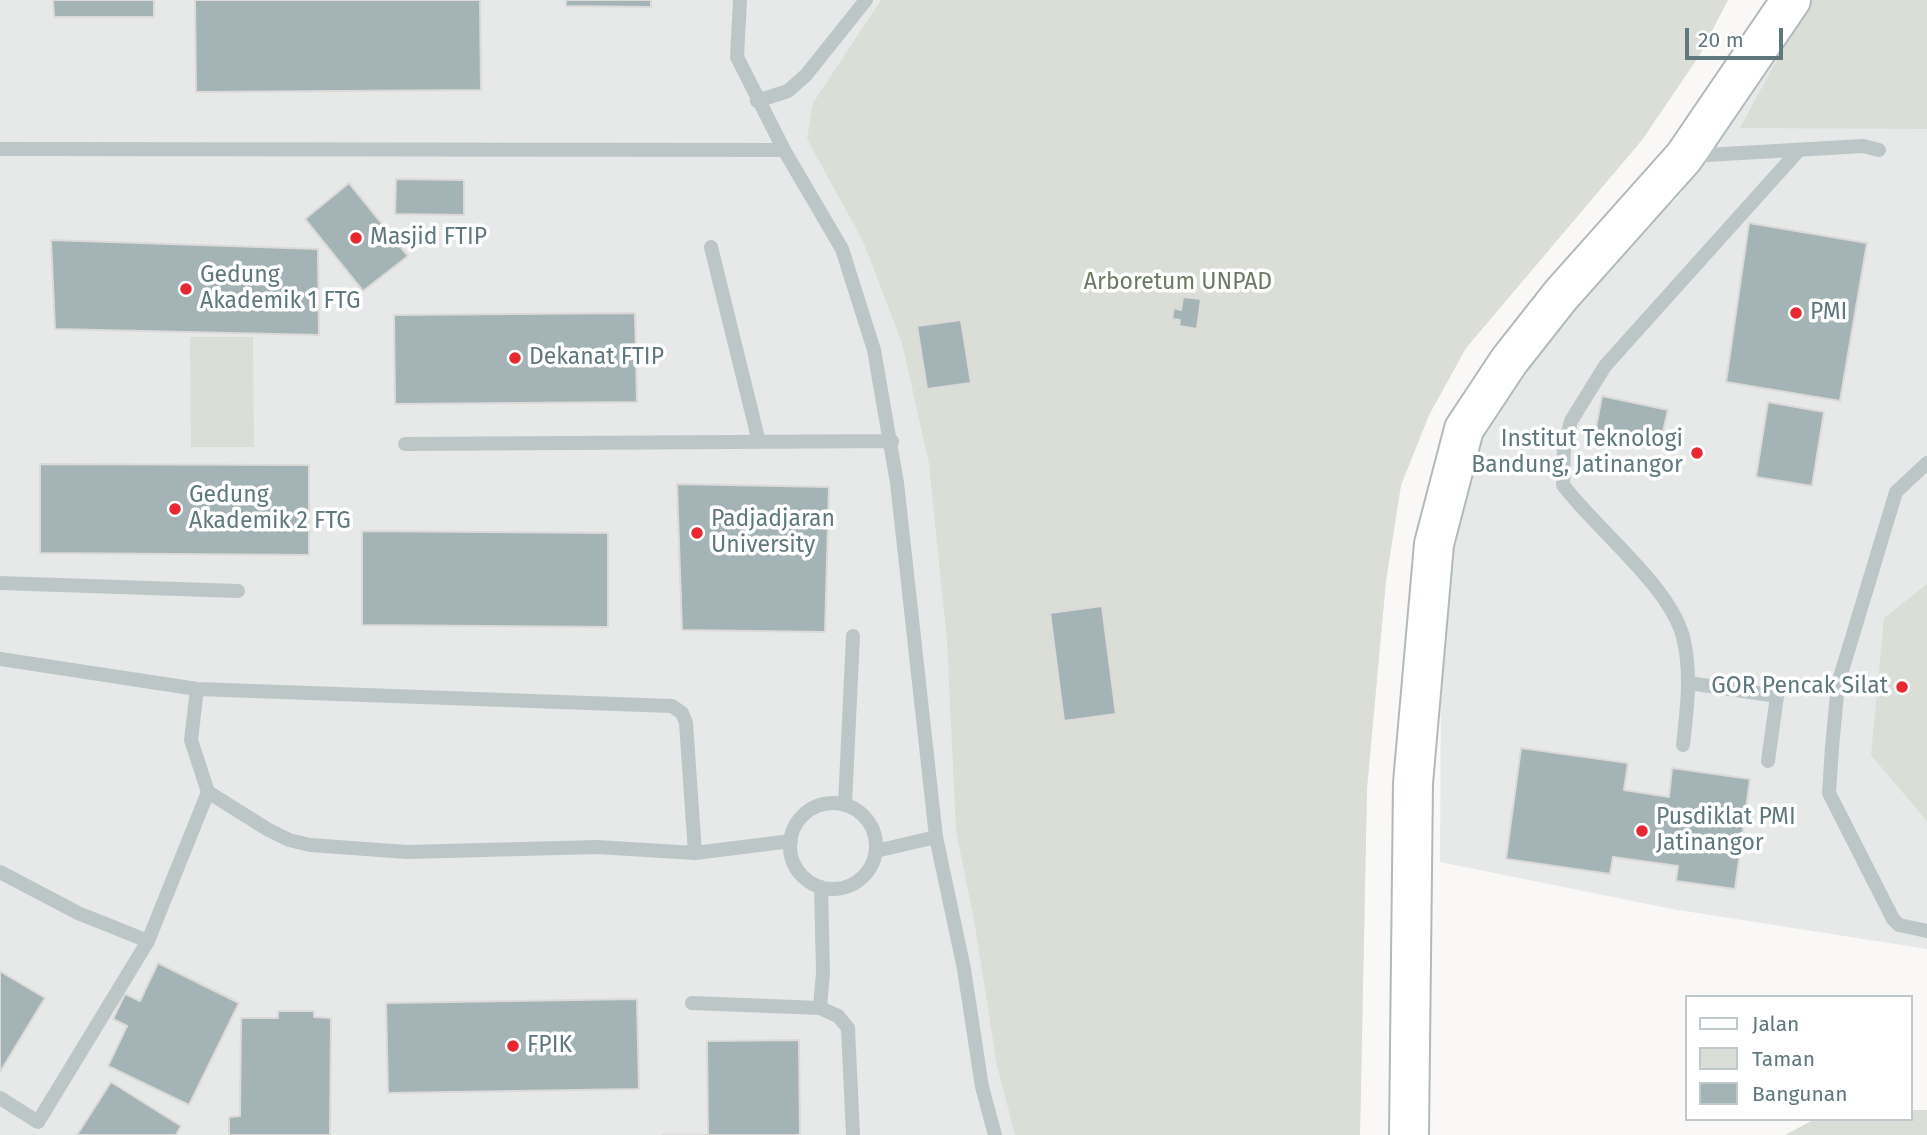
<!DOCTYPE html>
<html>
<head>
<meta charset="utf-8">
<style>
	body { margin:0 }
	#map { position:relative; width:1927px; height:1135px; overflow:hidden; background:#f9f8f7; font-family:"Fira Sans",sans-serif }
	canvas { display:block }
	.legend { position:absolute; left:1685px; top:995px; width:228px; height:126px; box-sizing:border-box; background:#fff; border:2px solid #bfc9cb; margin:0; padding:9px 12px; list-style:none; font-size:21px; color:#5e787d }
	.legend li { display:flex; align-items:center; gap:14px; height:35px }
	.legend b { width:35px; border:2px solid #bfc9cb }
	.scale { position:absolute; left:1685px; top:28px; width:98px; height:32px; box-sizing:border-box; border:4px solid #5e787d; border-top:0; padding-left:9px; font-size:21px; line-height:24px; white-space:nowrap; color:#5e787d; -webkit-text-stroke:5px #fff; paint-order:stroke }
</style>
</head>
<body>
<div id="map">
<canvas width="1927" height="1135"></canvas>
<ul class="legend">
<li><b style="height:9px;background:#fff"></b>Jalan</li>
<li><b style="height:19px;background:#dbded6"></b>Taman</li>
<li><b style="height:19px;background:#a4b3b5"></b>Bangunan</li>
</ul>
<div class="scale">20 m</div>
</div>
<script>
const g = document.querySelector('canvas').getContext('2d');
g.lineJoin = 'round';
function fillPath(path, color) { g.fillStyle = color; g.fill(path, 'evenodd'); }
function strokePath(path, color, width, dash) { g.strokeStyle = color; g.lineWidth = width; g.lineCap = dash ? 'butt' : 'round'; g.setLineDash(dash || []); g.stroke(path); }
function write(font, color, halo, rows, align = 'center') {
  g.font = font + ' "Fira Sans",sans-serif'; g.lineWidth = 7; g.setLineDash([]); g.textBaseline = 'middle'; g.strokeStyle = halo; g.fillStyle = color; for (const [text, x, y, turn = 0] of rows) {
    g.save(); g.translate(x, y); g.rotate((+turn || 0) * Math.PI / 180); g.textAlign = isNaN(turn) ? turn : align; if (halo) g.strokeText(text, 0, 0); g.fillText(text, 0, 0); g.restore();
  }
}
fillPath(new Path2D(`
	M 0,0 L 1728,0 L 1699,56 L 1642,140 L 1466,348 L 1429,415 L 1401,485 L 1386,581 L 1367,788 L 1360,1135 L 0,1135 Z
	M 1800,0 L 1927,0 L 1927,949 L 1672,909 L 1440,862 L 1441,651 L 1449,558 L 1472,424 L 1602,266 L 1677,198 L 1734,117 Z`), '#e7e8e8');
fillPath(new Path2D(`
	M 881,0 L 1728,0 L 1699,56 L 1642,140 L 1466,348 L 1429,415 L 1401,485 L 1386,581 L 1367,788 L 1360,1135 L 1015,1135 L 997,1065 L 974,920 L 956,831 L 947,641 L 929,464 L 902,343 L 863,241 L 807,139 L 813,103 Z
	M 1809,0 L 1927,0 L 1927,129 L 1740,128 Z
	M 190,337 L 253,337 L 254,447 L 191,447 Z
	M 1927,584 L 1927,821 L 1871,755 L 1884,618 Z
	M 1911,1110 L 1927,1110 L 1927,1135 L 1785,1135 L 1815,1119 L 1911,1119 Z`), '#dbded6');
const building = new Path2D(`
	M 53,0 L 154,0 L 154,17 L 54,17 Z
	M 195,0 L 480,0 L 481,90 L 196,92 Z
	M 566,0 L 651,0 L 651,7 L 566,6 Z
	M 396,179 L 464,180 L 464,215 L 395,214 Z
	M 349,183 L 408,256 L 363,291 L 305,219 Z
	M 1749,223 L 1867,243 L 1840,401 L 1726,382 Z
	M 51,240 L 318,249 L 319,335 L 55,329 Z
	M 1183,297 L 1201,299 L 1197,329 L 1179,326 L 1180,320 L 1172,319 L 1174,308 L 1181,310 Z
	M 635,313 L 637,402 L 395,404 L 394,315 Z
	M 961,320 L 971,383 L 927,389 L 917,326 Z
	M 1602,396 L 1668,410 L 1659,449 L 1595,433 Z
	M 1768,402 L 1824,412 L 1812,486 L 1756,477 Z
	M 40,464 L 309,465 L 309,555 L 40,553 Z
	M 677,484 L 829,487 L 825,632 L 682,630 Z
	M 362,531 L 608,533 L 608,627 L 362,625 Z
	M 1102,606 L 1116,714 L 1064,721 L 1050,613 Z
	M 1521,748 L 1628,763 L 1624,790 L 1669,797 L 1672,768 L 1750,779 L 1735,889 L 1676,881 L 1678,866 L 1613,857 L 1610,874 L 1506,859 Z
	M 158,963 L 239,1003 L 189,1105 L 108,1066 L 127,1026 L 113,1019 L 125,994 L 140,1001 Z
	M 0,971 L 45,998 L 0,1072 Z
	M 637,999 L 639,1089 L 388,1093 L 386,1003 Z
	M 278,1011 L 314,1011 L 314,1017 L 331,1018 L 330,1135 L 229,1135 L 229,1117 L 240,1116 L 241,1018 L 278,1018 Z
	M 799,1040 L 800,1135 L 663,1135 L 708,1135 L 707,1041 Z
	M 111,1082 L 181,1126 L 176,1135 L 77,1135 Z`);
fillPath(building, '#a4b3b5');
strokePath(building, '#dbdad9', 2);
const secondary = new Path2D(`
	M 1409,1135 L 1413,783 L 1434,544 L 1464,429 L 1509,361 L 1561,295 L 1684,157 L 1791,0`);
strokePath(secondary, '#b0babc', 42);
strokePath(new Path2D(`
	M 757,101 L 788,91 L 806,75 L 866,0
	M 0,149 L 784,150 L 737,57 L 740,0
	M 784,150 L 842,249 L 874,350 L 897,483 L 936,837 L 964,969 L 982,1087 L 995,1135
	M 1689,156 L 1863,146 L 1879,150
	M 711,247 L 759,442
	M 405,444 L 892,441
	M 1927,463 L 1896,492 L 1838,684 L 1832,747 L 1829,793 L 1893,919 L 1899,925 L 1927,931
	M 0,583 L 238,591
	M 0,659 L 197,689 L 672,706 L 682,713 L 686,723 L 695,853 L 791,841
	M 1689,683 L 1777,696 L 1768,761
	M 197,689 L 191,740 L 208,792 L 267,829 L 289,840 L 310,845 L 407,852 L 597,847 L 695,853
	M 1683,745 C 1687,709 1692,673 1683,637 C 1669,585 1597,530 1563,485 L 1564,449 L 1571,421 L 1605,366 L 1799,150
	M790 846a43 43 0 1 1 86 0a43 43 0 1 1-86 0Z
	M 845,804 L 853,636
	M 876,851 L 936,837
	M 0,872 L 78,913 L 148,941 L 208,792
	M 821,887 L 823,972 L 820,1008 L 838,1016 L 848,1028 L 853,1135
	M 692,1003 L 820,1008
	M 0,1098 L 38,1122 L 148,941`), '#bdc6c7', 14);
strokePath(secondary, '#fff', 38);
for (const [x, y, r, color] of [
	[356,238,7,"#e92730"],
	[186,289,7,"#e92730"],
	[1796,313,7,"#e92730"],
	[515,358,7,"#e92730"],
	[1697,453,7,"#e92730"],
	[175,509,7,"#e92730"],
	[697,533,7,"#e92730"],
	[1902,687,7,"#e92730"],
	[1642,831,7,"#e92730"],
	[513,1046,7,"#e92730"]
]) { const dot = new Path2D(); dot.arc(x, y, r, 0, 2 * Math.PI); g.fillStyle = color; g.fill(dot); strokePath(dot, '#fff', 2.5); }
write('23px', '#5e787d', '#fff', [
	["Masjid FTIP",370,238],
	["Gedung",200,276],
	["Akademik 1 FTG",200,302],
	["PMI",1810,313],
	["Dekanat FTIP",529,358],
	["Institut Teknologi",1683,440,"right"],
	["Bandung, Jatinangor",1683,466,"right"],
	["Gedung",189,496],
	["Akademik 2 FTG",189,522],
	["Padjadjaran",711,520],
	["University",711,546],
	["GOR Pencak Silat",1888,687,"right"],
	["Pusdiklat PMI",1656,818],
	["Jatinangor",1656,844],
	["FPIK",527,1046]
], 'left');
write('23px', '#6d7a62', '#fff', [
	["Arboretum UNPAD",1178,283]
]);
</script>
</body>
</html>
